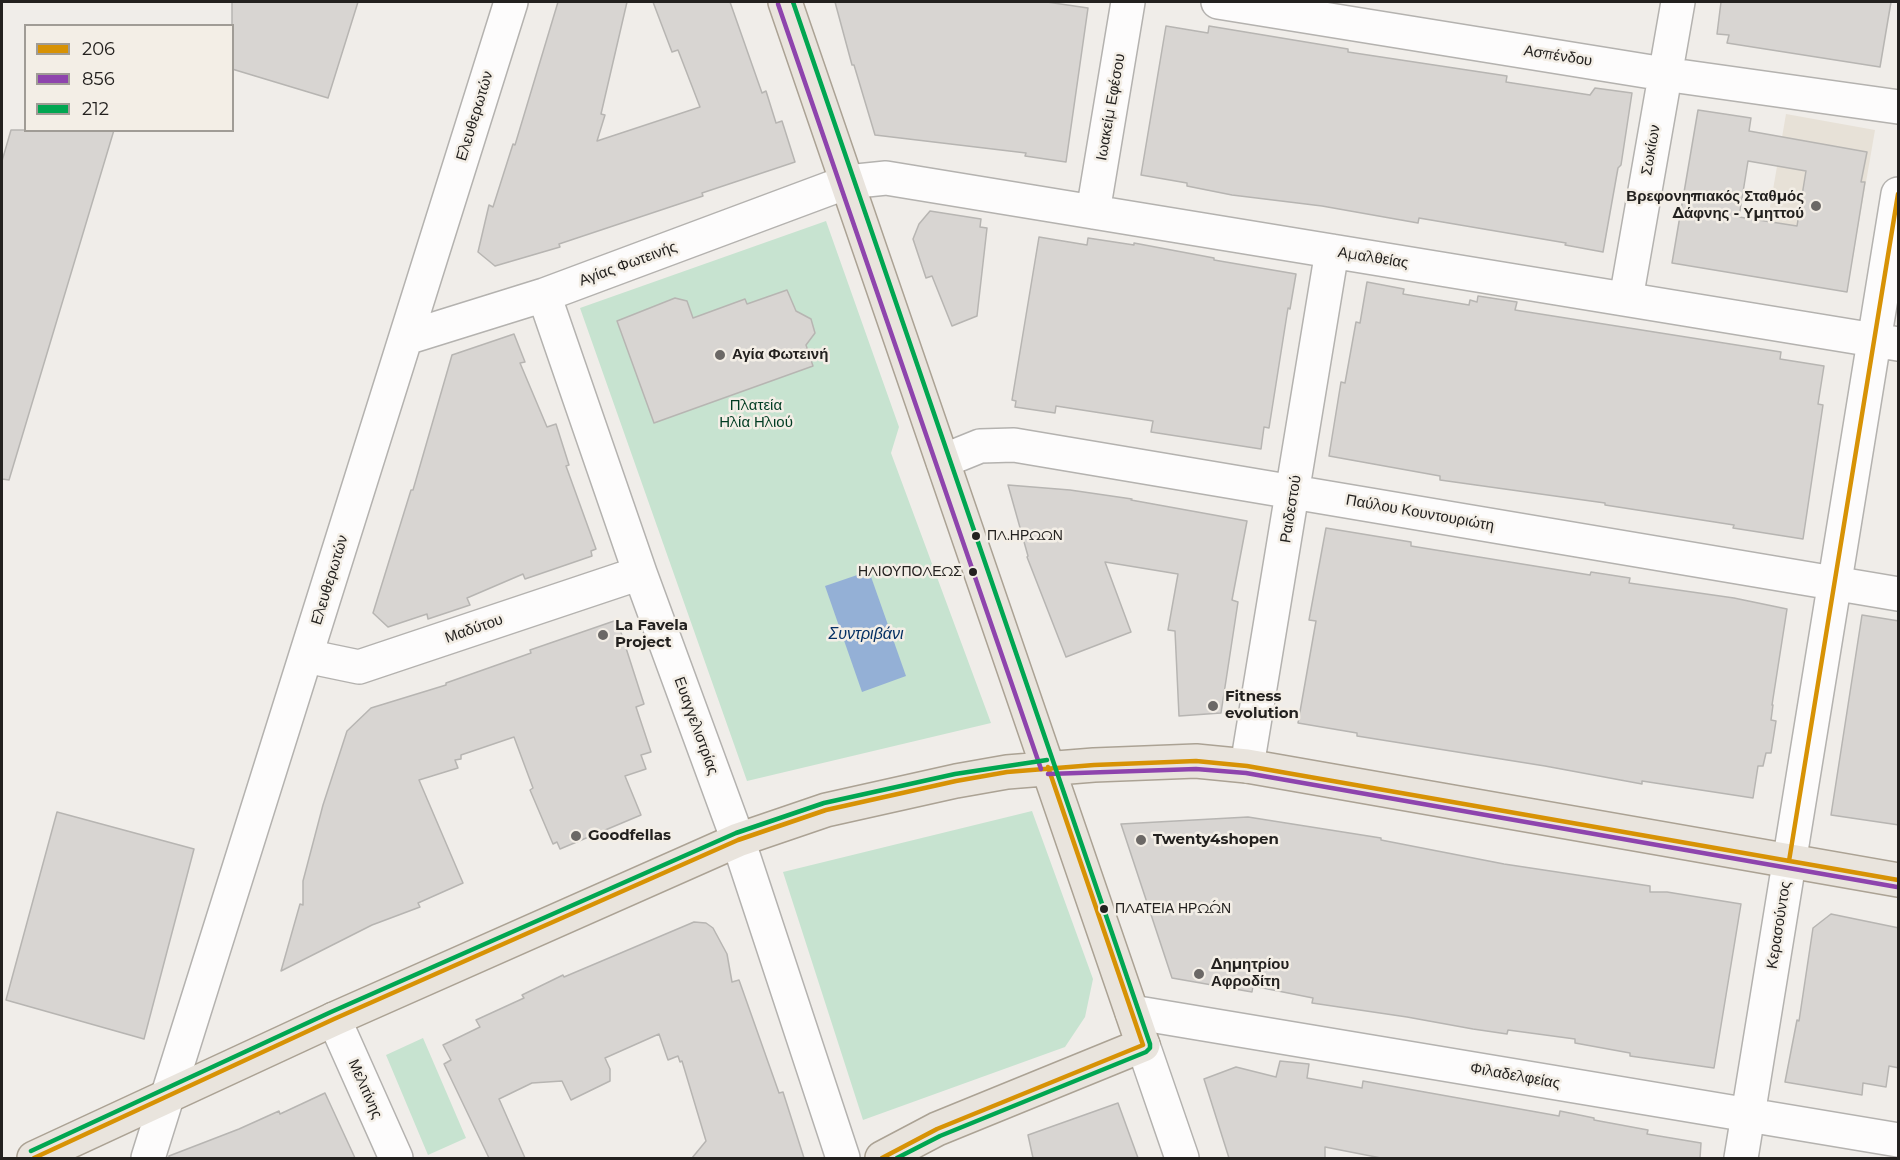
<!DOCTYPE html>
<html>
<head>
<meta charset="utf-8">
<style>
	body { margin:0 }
	#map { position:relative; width:1900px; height:1160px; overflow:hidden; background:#f0ede9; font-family:Montserrat,sans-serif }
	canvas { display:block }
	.frame { position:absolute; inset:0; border:3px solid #23211f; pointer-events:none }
	.legend { position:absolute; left:24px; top:24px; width:210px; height:108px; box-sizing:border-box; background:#f3eee6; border:2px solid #a09c96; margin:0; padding:8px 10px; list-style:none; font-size:18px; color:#23211f }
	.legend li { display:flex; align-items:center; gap:12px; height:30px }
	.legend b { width:30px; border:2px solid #a09c96 }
</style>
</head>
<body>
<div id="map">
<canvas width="1900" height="1160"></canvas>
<div class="frame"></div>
<ul class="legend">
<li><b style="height:8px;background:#d79205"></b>206</li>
<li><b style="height:8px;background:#8e44ad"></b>856</li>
<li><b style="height:8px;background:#00a651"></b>212</li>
</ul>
</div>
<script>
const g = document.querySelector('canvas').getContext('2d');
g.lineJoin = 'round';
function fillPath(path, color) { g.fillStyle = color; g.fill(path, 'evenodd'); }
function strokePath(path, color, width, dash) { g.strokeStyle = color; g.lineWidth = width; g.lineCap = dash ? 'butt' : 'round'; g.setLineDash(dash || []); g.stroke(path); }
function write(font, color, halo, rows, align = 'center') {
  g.font = font + ' Montserrat,sans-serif'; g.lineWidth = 5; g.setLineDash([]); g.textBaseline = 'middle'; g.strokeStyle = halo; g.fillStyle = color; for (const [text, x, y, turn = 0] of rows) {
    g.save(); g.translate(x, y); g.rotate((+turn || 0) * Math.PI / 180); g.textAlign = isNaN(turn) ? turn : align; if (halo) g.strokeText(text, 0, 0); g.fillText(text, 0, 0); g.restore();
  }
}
fillPath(new Path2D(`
	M 1786,114 L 1875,130 L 1847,292 L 1758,277 Z`), '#e7e1d7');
fillPath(new Path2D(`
	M 826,221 L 899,427 L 891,453 L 991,723 L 747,781 L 580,308 Z
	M 1032,811 L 1093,979 L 1085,1017 L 1065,1047 L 863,1120 L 783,872 Z
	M 423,1038 L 466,1138 L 428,1155 L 386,1055 Z`), '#c7e3d0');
fillPath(new Path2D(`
	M 869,571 L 906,676 L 862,692 L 825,586 Z`), '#94b0d6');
const building = new Path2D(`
	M 232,2 L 358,2 L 328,98 L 232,69 Z
	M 558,2 L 627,2 L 601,114 L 605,115 L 597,141 L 700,107 L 678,50 L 672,52 L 653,2 L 730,2 L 762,93 L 766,91 L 776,123 L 782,121 L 795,162 L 702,193 L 703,196 L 559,244 L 560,247 L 495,266 L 478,252 L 489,205 L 493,207 L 513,144 L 515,145 Z
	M 835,2 L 1047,2 L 1088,8 L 1066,162 L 1025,156 L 1026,153 L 875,135 L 854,65 L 852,65 Z
	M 1721,2 L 1891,2 L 1880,67 L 1727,43 L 1729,35 L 1717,34 Z
	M 1166,26 L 1208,33 L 1209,26 L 1348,49 L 1348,52 L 1507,76 L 1506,82 L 1590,95 L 1595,88 L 1632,93 L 1621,165 L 1618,168 L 1603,252 L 1565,245 L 1566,243 L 1419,218 L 1418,223 L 1322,206 L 1232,195 L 1187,186 L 1187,183 L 1141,175 Z
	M 1698,110 L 1751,118 L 1749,131 L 1867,152 L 1861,182 L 1865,182 L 1847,292 L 1672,263 ZM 1748,161 L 1806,171 L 1797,226 L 1739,217 Z
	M 11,130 L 114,130 L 9,480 L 2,479 L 2,161 Z
	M 930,211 L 981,219 L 980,227 L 987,228 L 977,316 L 952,326 L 932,276 L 926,278 L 913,239 L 919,224 Z
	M 1039,237 L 1087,245 L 1088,238 L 1134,245 L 1134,243 L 1214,258 L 1214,260 L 1296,274 L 1290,309 L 1288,308 L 1269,428 L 1264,427 L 1261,449 L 1151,432 L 1153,421 L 1056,406 L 1055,413 L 1015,407 L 1016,401 L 1012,400 Z
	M 1367,282 L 1404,289 L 1403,294 L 1469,305 L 1470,300 L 1477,302 L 1478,296 L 1517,302 L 1515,310 L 1781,352 L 1780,359 L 1824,366 L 1818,404 L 1823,405 L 1803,539 L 1733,528 L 1734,525 L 1605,505 L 1605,503 L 1440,480 L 1440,476 L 1329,456 L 1341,382 L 1345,383 L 1356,322 L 1360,323 Z
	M 787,290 L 796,311 L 811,319 L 815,333 L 806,345 L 813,366 L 654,423 L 617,321 L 675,298 L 687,301 L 693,318 L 745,299 L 747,304 Z
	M 514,334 L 525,362 L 520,363 L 547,427 L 556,424 L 569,465 L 566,466 L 596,549 L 591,551 L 592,556 L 525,579 L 523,574 L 467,598 L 470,605 L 428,619 L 427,614 L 388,627 L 373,613 L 411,490 L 413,490 L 452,355 Z
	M 1008,485 L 1070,490 L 1132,499 L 1131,500 L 1247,521 L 1232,600 L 1238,602 L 1221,713 L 1179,716 L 1175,631 L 1168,630 L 1178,574 L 1105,562 L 1131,632 L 1066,657 L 1027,557 L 1028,556 Z
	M 1326,528 L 1411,542 L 1411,546 L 1590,575 L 1591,572 L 1630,578 L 1629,583 L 1734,598 L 1787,609 L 1772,705 L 1773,705 L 1771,720 L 1776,721 L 1771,753 L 1766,753 L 1763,766 L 1758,766 L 1753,798 L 1642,781 L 1642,784 L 1545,766 L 1357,736 L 1357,733 L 1298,723 L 1316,621 L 1309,620 Z
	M 1862,615 L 1899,621 L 1899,825 L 1831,815 Z
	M 617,620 L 644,704 L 636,707 L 651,752 L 641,755 L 646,769 L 625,776 L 641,815 L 560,849 L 557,842 L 553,844 L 530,790 L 533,788 L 514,737 L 461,755 L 461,759 L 455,760 L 458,768 L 419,780 L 463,883 L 418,903 L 420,907 L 372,925 L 281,971 L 300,904 L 303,905 L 303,881 L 323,805 L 347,731 L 371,708 L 446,685 L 446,683 L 531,653 L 530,650 Z
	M 57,812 L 194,849 L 144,1039 L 6,1000 Z
	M 1248,817 L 1381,838 L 1381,840 L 1504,864 L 1650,886 L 1650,892 L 1667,892 L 1741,904 L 1714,1068 L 1630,1056 L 1630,1053 L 1575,1043 L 1575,1039 L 1508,1030 L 1507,1034 L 1473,1029 L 1407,1017 L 1312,1003 L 1313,998 L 1253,986 L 1252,992 L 1172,978 L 1121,824 Z
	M 1831,914 L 1899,928 L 1899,1068 L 1889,1066 L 1886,1087 L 1863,1083 L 1862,1095 L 1785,1082 L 1797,1020 L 1799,1021 L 1813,928 Z
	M 694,922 L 706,923 L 713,928 L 727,954 L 732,982 L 739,980 L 779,1093 L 783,1092 L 804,1158 L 692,1158 L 706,1141 L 682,1061 L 680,1062 L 678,1056 L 668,1060 L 659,1034 L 605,1058 L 610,1069 L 610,1081 L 571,1100 L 562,1081 L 532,1083 L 499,1099 L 525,1158 L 489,1158 L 444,1064 L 451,1060 L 443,1045 L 480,1027 L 476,1020 L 524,998 L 522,995 L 563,975 L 564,977 Z
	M 1280,1061 L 1309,1064 L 1307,1078 L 1362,1088 L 1363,1081 L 1559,1116 L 1560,1111 L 1594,1118 L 1594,1120 L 1648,1130 L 1647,1134 L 1701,1143 L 1700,1158 L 1381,1158 L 1325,1147 L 1325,1158 L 1229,1158 L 1204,1079 L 1236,1067 L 1276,1077 Z
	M 325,1093 L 355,1158 L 169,1158 L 169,1156 L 239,1129 L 279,1111 L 280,1114 Z
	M 1118,1103 L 1138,1158 L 1033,1158 L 1028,1135 Z`);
fillPath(building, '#d8d5d2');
strokePath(building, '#b7b5b2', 1.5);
const minor = new Path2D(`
	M 1218,2 L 1664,74 L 1898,107
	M 1093,212 L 1128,2
	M 544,295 L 640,573 L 738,840 L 843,1158
	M 1626,299 L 1678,2
	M 406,338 L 544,295 L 847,182 L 886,178 L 1898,344
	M 943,461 L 980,446 L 1014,445 L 1898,594
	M 306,656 L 359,667 L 640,573
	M 1247,766 L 1332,251
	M 1132,1012 L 1898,1140
	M 334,1019 L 396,1158
	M 1143,1045 L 1182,1158
	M 148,1158 L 511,2
	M 1741,1158 L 1898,194`);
const major = new Path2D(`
	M 785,2 L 1143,1045 L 937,1129 L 882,1158
	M 34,1158 L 334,1019 L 738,840 L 826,810 L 956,781 L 1007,772 L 1094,765 L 1196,761 L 1247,766 L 1898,880`);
strokePath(minor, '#b4b2af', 36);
strokePath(major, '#aba294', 36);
strokePath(minor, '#fdfcfc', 33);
strokePath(major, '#e9e4dd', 33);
strokePath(new Path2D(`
	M 1789,861 L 1898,194
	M 34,1158 L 334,1019 L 738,840 L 826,810 L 956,781 L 1007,772 L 1094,765 L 1196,761 L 1247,766 L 1898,880
	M 882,1158 L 937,1129 L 1143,1045 L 1048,767`), '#d79205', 4.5);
strokePath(new Path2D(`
	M 778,4 L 1041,769
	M 1048,774 L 1196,769 L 1246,773 L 1897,887`), '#8e44ad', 4.5);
strokePath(new Path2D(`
	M 793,2 L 1150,1044 L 1150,1048 L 1146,1052 L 940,1136 L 897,1158
	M 31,1151 L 331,1012 L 736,833 L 824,803 L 955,774 L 1047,760`), '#00a651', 4.5);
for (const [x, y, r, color] of [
	[1816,206,6,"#6b6866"],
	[720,355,6,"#6b6866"],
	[976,536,5,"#23211f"],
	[973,572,5,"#23211f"],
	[603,635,6,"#6b6866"],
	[1213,706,6,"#6b6866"],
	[576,836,6,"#6b6866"],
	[1141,840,6,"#6b6866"],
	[1104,909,5,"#23211f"],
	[1199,974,6,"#6b6866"]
]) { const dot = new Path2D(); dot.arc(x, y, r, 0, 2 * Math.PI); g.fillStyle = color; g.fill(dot); strokePath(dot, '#f3eee6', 2); }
write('14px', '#23211f', '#f3eee6', [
	["ΠΛ.ΗΡΩΩΝ",987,536],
	["ΗΛΙΟΥΠΟΛΕΩΣ",962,572,"right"],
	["ΠΛΑΤΕΙΑ ΗΡΏΩΝ",1115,909]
], 'left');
write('15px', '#23211f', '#f3eee6', [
	["Ασπένδου",1558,56,9],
	["Ιωακείμ Εφέσου",1111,107,-80],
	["Ελευθερωτών",475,116,-73],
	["Σωκίων",1651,150,-80],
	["Αμαλθείας",1373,258,9],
	["Αγίας Φωτεινής",628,264,-20],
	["Ραιδεστού",1291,509,-81],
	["Παύλου Κουντουριώτη",1420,513,10],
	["Ελευθερωτών",330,580,-73],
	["Μαδύτου",474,629,-19],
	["Ευαγγελιστρίας",696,726,70],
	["Κερασούντος",1779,925,-81],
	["Φιλαδελφείας",1515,1076,10],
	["Μελιτίνης",365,1089,66]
]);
write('bold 15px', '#23211f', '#f3eee6', [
	["Βρεφονηπιακός Σταθμός",1804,197,"right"],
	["Δάφνης - Υμηττού",1804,214,"right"],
	["Αγία Φωτεινή",732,355],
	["La Favela",615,626],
	["Project",615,643],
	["Fitness",1225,697],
	["evolution",1225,714],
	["Goodfellas",588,836],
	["Twenty4shopen",1153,840],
	["Δημητρίου",1211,965],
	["Αφροδίτη",1211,982]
], 'left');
write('15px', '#003c22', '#f3eee6', [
	["Πλατεία",756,406],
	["Ηλία Ηλιού",756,423]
]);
write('italic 16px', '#063164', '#f3eee6', [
	["Συντριβάνι",866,634]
]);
</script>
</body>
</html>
